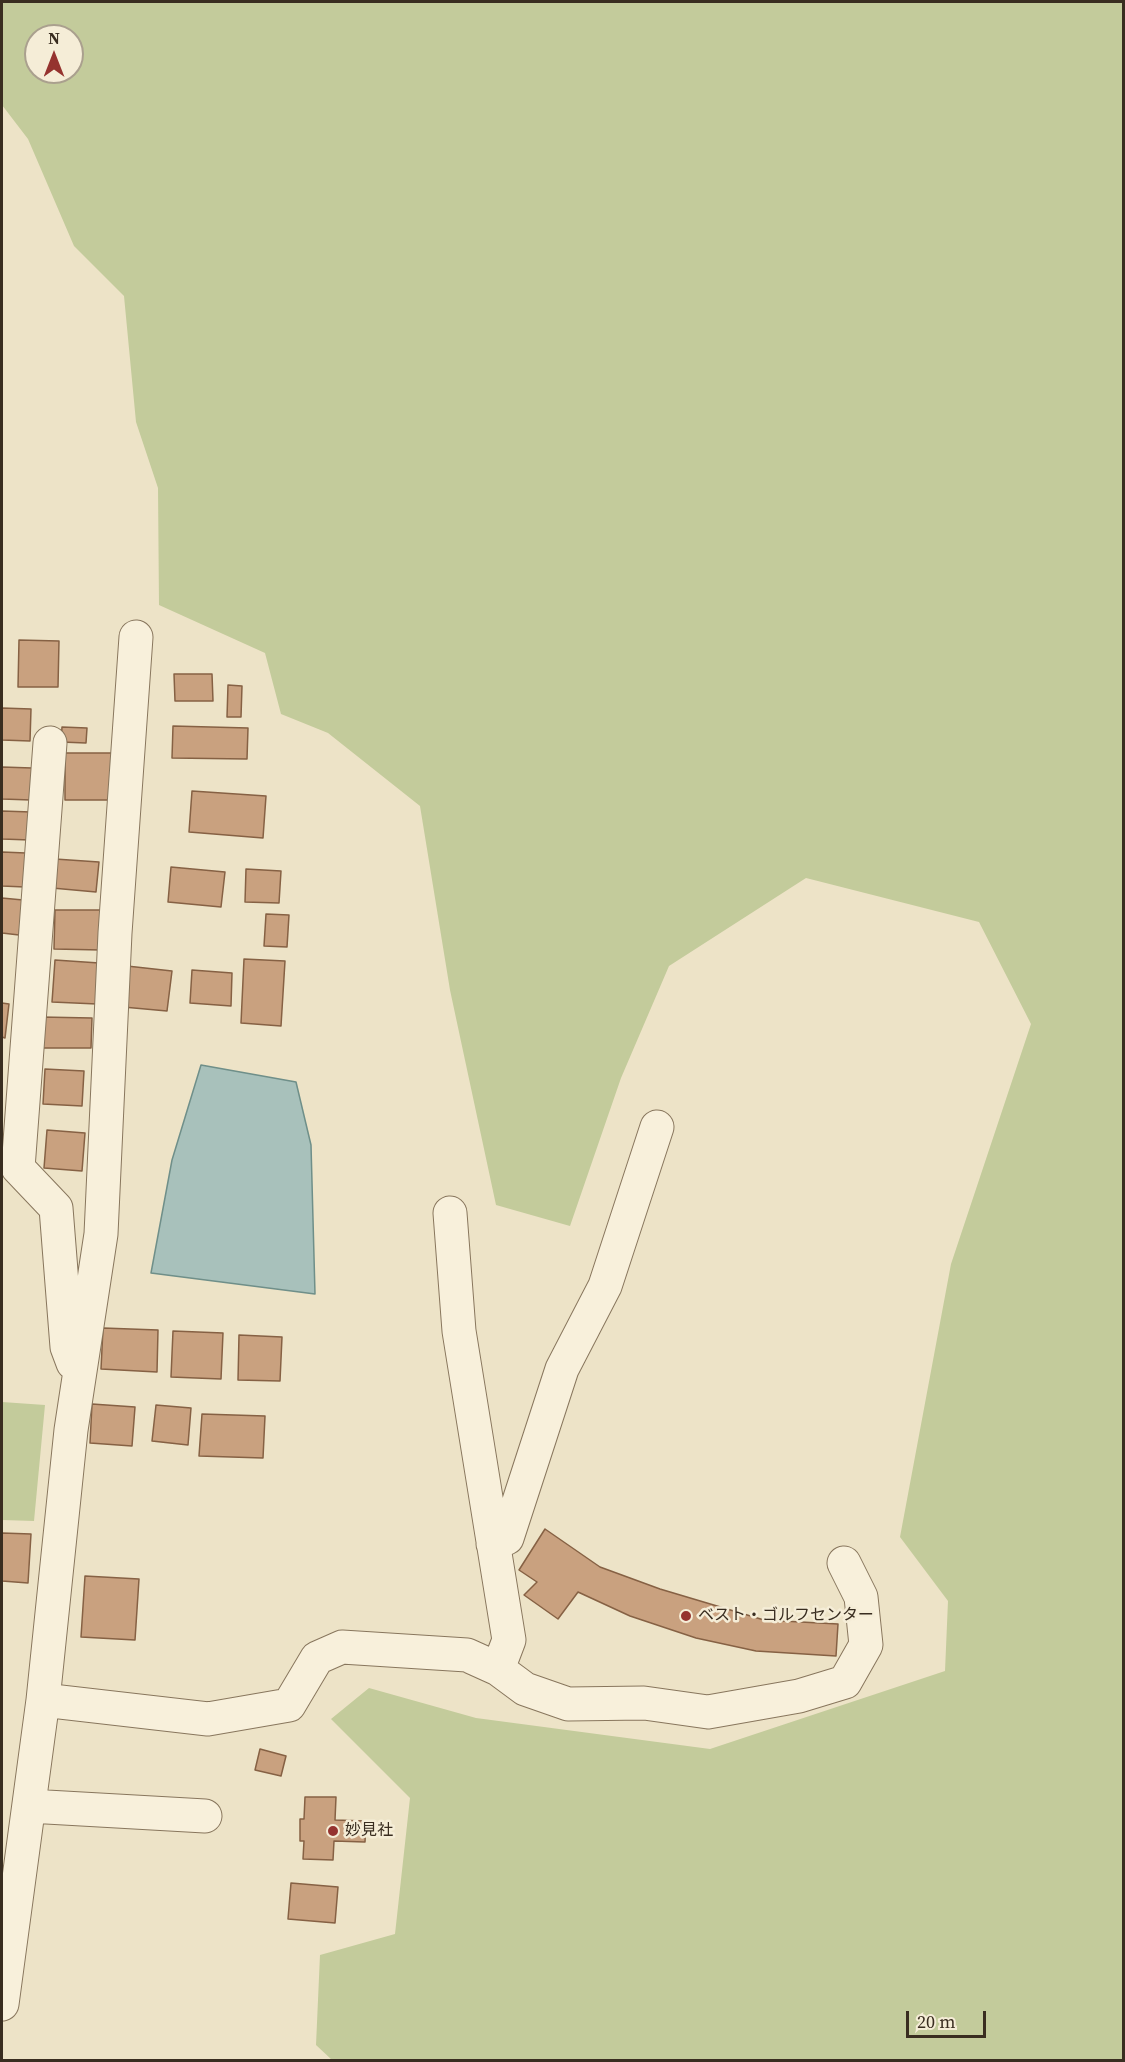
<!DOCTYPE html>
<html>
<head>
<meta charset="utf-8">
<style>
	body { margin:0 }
	#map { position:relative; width:1125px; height:2062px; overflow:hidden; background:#ede3c7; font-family:"Source Serif 4",serif }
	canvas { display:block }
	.frame { position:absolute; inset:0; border:3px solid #392d20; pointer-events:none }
	.north { position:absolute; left:24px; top:24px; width:60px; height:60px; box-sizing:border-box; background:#f5edd7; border:2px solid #aaa08e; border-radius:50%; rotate:0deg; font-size:16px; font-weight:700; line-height:24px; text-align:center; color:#392d20 }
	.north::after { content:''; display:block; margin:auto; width:21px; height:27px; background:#95332f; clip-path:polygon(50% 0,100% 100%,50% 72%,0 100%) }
	.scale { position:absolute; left:906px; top:2011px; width:80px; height:27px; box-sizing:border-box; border:3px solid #392d20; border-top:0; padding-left:8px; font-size:18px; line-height:21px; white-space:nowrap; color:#392d20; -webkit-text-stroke:4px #f5edd7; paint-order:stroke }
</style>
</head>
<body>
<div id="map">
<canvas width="1125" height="2062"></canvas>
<div class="frame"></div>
<div class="north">N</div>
<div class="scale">20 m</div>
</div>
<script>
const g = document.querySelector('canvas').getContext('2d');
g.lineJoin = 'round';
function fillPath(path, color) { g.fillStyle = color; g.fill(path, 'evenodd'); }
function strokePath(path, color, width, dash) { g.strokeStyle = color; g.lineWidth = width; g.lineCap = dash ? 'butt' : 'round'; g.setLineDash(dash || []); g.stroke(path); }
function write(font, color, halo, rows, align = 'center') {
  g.font = font + ' "Source Serif 4","Noto Sans JP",serif'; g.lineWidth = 5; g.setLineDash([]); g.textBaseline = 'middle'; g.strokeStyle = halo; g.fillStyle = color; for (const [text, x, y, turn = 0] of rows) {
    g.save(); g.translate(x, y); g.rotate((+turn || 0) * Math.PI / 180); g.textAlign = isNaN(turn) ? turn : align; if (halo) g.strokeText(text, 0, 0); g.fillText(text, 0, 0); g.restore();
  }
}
fillPath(new Path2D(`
	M 2,2 L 1123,2 L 1123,2060 L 332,2060 L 316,2045 L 320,1955 L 395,1934 L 410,1798 L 331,1719 L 369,1688 L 476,1718 L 710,1749 L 945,1671 L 948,1601 L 900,1537 L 951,1264 L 1031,1024 L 979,922 L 806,878 L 669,966 L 621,1078 L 570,1226 L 496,1205 L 450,990 L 420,806 L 328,733 L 281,714 L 265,653 L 159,605 L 158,488 L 136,422 L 124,296 L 74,246 L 28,139 L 2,105 ZM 36,36 L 72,36 L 72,72 L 36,72 Z
	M 2,1402 L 45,1405 L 34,1521 L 2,1520 Z`), '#c3cb9b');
const water = new Path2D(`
	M 201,1065 L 296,1082 L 311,1145 L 315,1294 L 151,1273 L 172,1160 Z`);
fillPath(water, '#a8c1bb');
strokePath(water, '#6f8f89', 1.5);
const building = new Path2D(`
	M 19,640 L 59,641 L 58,687 L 18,687 Z
	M 174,674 L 212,674 L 213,701 L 175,701 Z
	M 228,685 L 242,686 L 241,717 L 227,717 Z
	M 2,708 L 31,709 L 30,741 L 2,740 Z
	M 173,726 L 248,728 L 247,759 L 172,758 Z
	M 62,727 L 87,728 L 86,743 L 61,742 Z
	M 65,753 L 114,753 L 114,800 L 65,800 Z
	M 2,767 L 32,768 L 31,800 L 2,799 Z
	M 192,791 L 266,796 L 263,838 L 189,832 Z
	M 2,811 L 31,812 L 30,840 L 2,839 Z
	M 2,852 L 26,853 L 25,887 L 2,886 Z
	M 55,859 L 99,862 L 96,892 L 52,888 Z
	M 171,867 L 225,872 L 221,907 L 168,902 Z
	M 246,869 L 281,871 L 279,903 L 245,902 Z
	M 2,898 L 23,900 L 19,935 L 2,933 Z
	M 55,910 L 101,910 L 101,950 L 54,949 Z
	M 266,914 L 289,915 L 287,947 L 264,946 Z
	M 244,959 L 285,961 L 281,1026 L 241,1023 Z
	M 55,960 L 99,963 L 97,1004 L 52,1002 Z
	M 127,966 L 172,971 L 167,1011 L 123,1007 Z
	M 192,970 L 232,973 L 231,1006 L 190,1003 Z
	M 2,1003 L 9,1004 L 5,1038 L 2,1037 Z
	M 41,1017 L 92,1018 L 91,1048 L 40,1048 Z
	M 45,1069 L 84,1071 L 82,1106 L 43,1104 Z
	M 47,1130 L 85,1133 L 82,1171 L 44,1168 Z
	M 103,1328 L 158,1330 L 157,1372 L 101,1369 Z
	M 173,1331 L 223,1333 L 221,1379 L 171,1377 Z
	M 239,1335 L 282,1337 L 280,1381 L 238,1380 Z
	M 92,1404 L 135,1407 L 132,1446 L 90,1443 Z
	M 156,1405 L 191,1408 L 188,1445 L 152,1441 Z
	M 202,1414 L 265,1416 L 263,1458 L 199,1456 Z
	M 545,1529 L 600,1567 L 660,1589 L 764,1620 L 838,1624 L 836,1656 L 756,1651 L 696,1638 L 630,1616 L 578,1592 L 558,1619 L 524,1595 L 537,1582 L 519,1570 Z
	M 2,1533 L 31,1534 L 28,1583 L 2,1581 Z
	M 85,1576 L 139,1579 L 135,1640 L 81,1637 Z
	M 260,1749 L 286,1756 L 281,1776 L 255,1770 Z
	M 305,1797 L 336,1797 L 335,1820 L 366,1821 L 365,1842 L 334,1841 L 333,1860 L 303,1859 L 304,1841 L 300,1841 L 300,1819 L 304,1819 Z
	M 291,1883 L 338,1887 L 335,1923 L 288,1919 Z`);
fillPath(building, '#c9a17f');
strokePath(building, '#866144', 1.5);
const minor = new Path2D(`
	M 50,743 L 18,1168 L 56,1208 L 67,1347 L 73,1363
	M 450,1213 L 459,1331 L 509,1640 L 498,1669
	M 493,1544 L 507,1538 L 562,1369 L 605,1286 L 657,1127
	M 43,1700 L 208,1719 L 289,1705 L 317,1658 L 342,1647 L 467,1655 L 498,1669 L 525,1689 L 568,1704 L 644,1703 L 708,1712 L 799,1696 L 845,1682 L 866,1645 L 861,1597 L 844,1563
	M 29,1806 L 205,1816
	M 2,2004 L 43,1700 L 71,1430 L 101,1234 L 115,933 L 136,637`);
strokePath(minor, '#88765d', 35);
strokePath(minor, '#f8f0db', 33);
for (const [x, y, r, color] of [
	[686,1616,6,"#95332f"],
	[333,1831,6,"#95332f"]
]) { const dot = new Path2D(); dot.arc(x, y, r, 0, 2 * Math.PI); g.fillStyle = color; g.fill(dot); strokePath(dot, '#f5edd7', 2); }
write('16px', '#392d20', '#f5edd7', [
	["ベスト・ゴルフセンター",698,1616],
	["妙見社",345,1831]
], 'left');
</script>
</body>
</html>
